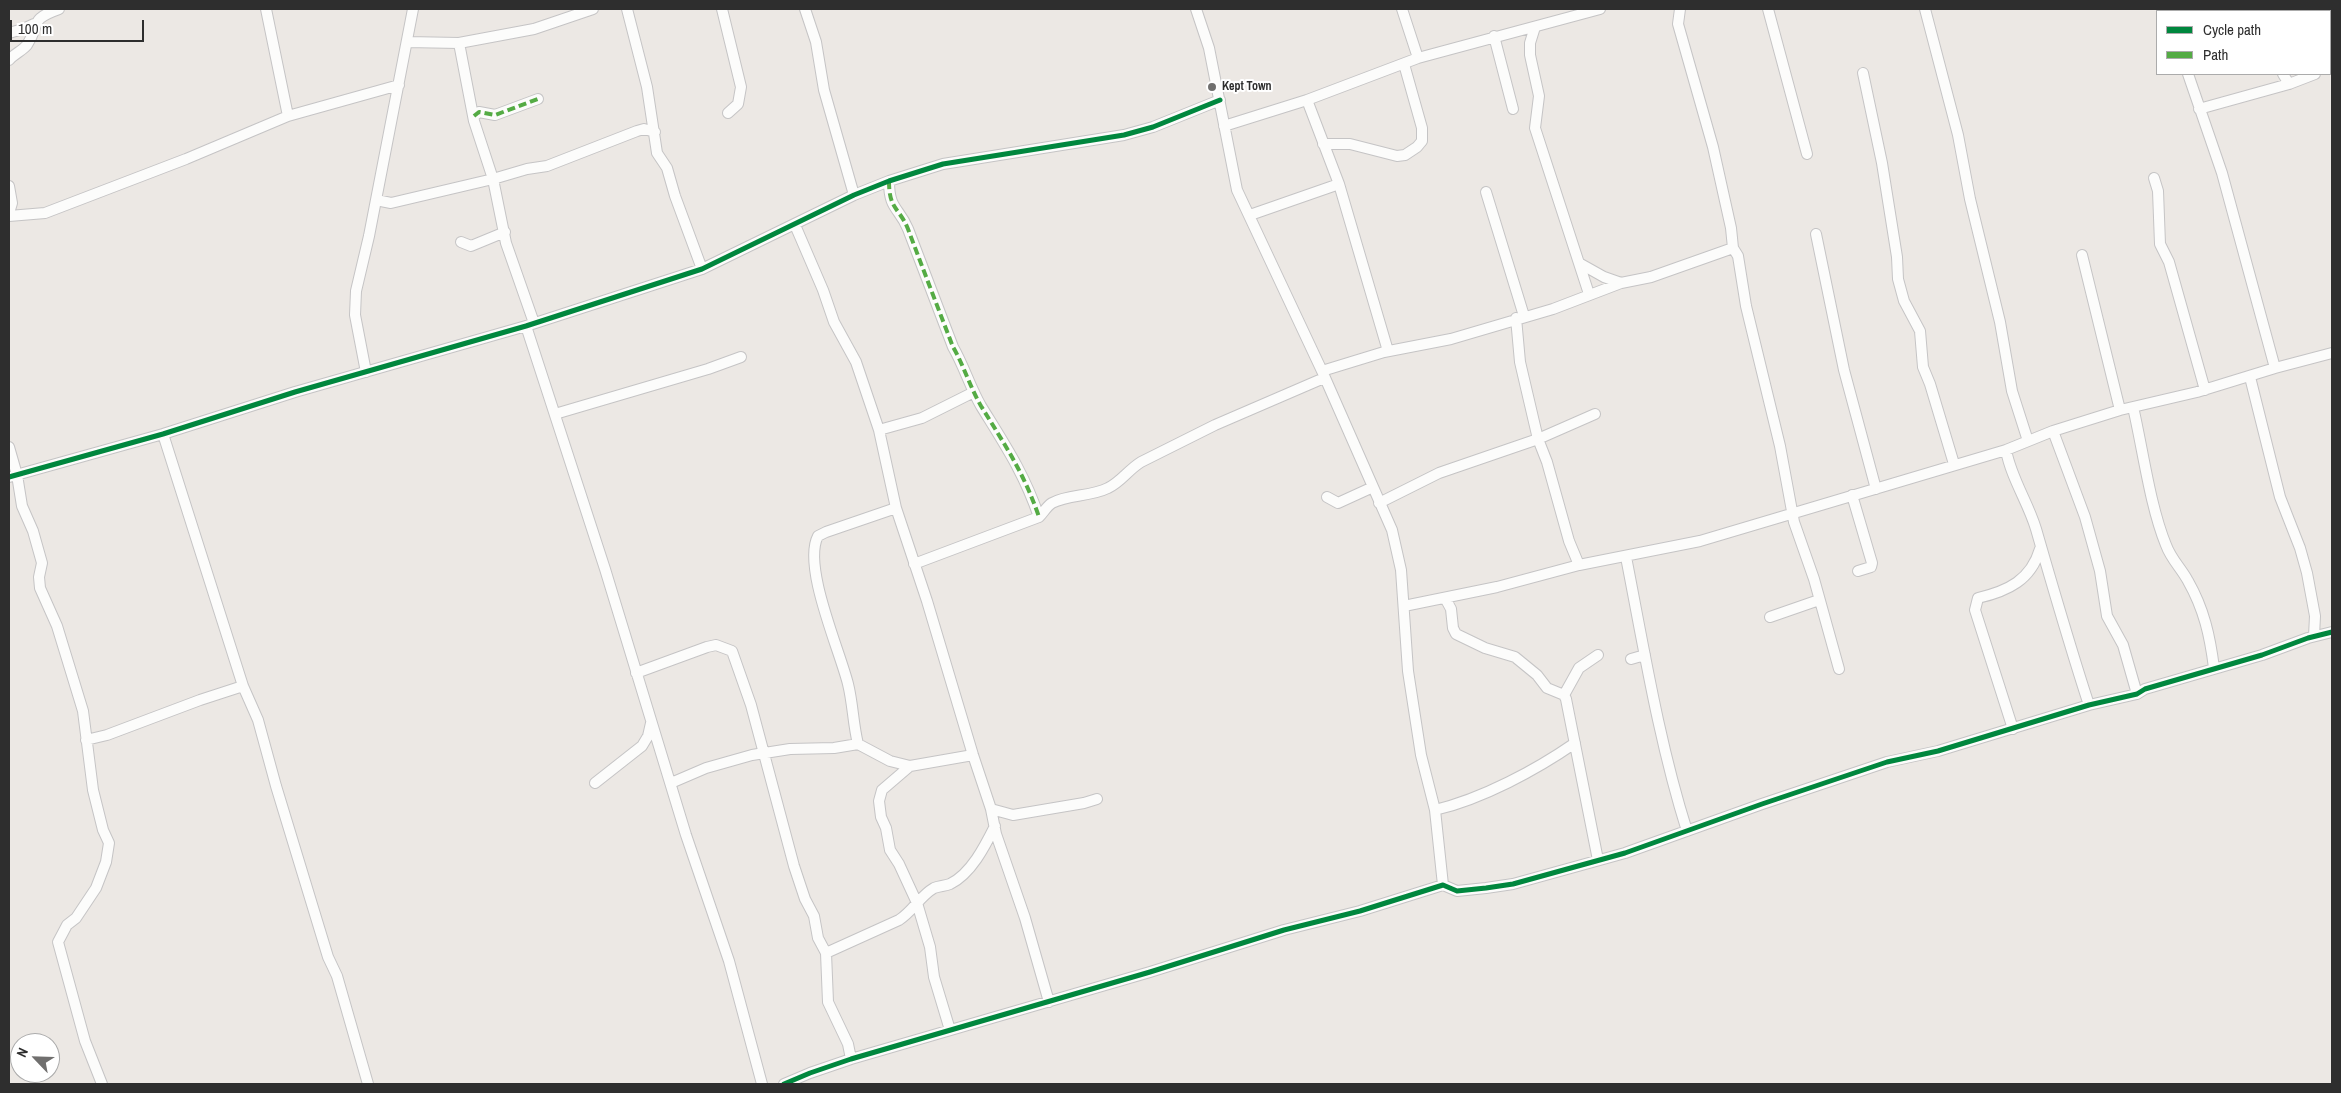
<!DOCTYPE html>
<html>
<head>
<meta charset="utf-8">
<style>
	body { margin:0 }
	#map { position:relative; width:2341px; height:1093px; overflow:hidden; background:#ece8e4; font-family:"Archivo Narrow",sans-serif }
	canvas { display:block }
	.frame { position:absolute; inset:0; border:10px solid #2e2e2e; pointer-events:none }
	.legend { position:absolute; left:2156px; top:10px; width:175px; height:65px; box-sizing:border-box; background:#fff; border:1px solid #ababab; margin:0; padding:6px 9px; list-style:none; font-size:15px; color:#2e2e2e }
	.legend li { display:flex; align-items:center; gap:10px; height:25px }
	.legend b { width:25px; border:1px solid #ababab }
	.north { position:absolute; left:10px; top:1033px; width:50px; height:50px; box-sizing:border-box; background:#fff; border:1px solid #ababab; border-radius:50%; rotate:294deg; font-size:14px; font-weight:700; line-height:20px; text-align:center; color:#2e2e2e }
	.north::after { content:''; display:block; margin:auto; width:18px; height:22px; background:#706f6e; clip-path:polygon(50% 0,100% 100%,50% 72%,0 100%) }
	.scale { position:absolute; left:10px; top:20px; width:134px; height:22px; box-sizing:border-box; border:2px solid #2e2e2e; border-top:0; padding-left:6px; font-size:15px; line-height:18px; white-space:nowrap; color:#2e2e2e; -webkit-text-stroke:4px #fff; paint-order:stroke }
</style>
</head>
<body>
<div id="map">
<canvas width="2341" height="1093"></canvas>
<div class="frame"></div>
<ul class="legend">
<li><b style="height:6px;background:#00873e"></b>Cycle path</li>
<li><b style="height:6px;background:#54ab44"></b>Path</li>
</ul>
<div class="north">N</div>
<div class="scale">100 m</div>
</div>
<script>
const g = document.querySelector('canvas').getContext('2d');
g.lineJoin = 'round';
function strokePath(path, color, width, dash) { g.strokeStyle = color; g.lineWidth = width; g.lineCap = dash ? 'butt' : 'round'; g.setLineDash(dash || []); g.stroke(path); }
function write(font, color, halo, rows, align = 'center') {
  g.font = font + ' "Archivo Narrow",sans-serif'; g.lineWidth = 4; g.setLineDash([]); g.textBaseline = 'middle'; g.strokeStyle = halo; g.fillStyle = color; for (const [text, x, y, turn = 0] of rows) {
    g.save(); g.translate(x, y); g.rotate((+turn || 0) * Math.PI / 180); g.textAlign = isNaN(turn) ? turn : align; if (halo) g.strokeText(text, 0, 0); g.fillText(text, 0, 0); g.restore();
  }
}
const street = new Path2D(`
	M 627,9 L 647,87 L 657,153 L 667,168 L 675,196 L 702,269
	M 722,9 L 741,87 L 738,104 L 728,113
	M 805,9 L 816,42 L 824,90 L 854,195
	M 1196,9 L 1209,48 L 1237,190 L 1322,371 L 1392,530 L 1401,570 L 1408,671 L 1421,755 L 1435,810 L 1443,885
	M 1402,9 L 1418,58
	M 1680,9 L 1678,24 L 1713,147 L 1731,228 L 1733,248 L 1738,256 L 1746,306 L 1780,446 L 1794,522 L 1814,579 L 1839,669
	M 1768,9 L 1807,154
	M 1925,9 L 1958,135 L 1970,199 L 2000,322 L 2012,391 L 2028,441
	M 2168,9 L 2169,11
	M 2266,9 L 2267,11
	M 1535,27 L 1530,43 L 1530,55 L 1539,96 L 1535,128 L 1589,294
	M 9,33 L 23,29 L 34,24
	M 1494,36 L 1513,109
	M 407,42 L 459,43 L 534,29 L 593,9
	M 459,43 L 474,121 L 493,179 L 506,243 L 534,323
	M 9,60 C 14,54 22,51 27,45 C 41,24 28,20 59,9
	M 2330,68 L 2332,67
	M 1863,73 L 1882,163 L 1897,257 L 1898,279 L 1904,301 L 1920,331 L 1923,367 L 1930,384 L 1954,464
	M 2188,74 L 2222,173 L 2275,368
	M 2283,74 L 2289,84
	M 1307,100 L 1339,184 L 1388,351
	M 2199,109 L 2289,84 L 2315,74
	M 288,116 L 399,85
	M 474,116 L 479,112 L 495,115 L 538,99
	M 1224,126 L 1307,100 L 1418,58 L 1600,9
	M 1323,144 L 1350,144 L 1397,156 L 1405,155 L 1417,147 L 1422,141 L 1422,128 L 1404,64
	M 2154,178 L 2158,191 L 2160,244 L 2169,262 L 2205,390
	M 889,181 C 889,210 899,207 908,229 C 923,269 938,308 953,347 C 964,366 970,387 981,406 C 1005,445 1024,473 1039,517
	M 9,186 L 12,203 L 9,213
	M 1486,192 L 1524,316
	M 376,200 L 391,203 L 493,179 L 527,169 L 547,166 L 637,131 L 644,129 L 655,132
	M 1250,215 L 1339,184
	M 9,216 L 45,213 L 186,159 L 288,116 L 266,9
	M 795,225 L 823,290 L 834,322 L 856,362 L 879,430 L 896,508 L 927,601 L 973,755 L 991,809 L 996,834 L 1025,918 L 1049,1002
	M 1816,234 L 1844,370 L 1876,489
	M 461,242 L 471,246 L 505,232
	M 2082,255 L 2120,410
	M 1579,263 L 1604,277 L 1621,283
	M 1516,318 L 1520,362 L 1538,439 L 1547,462 L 1569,541 L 1579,565
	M 526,326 L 605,569 L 686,835 L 729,961 L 762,1084
	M 1322,371 L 1384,352 L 1451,339 L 1553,309 L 1621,283 L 1651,277 L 1733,248
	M 366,372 L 355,315 L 356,291 L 369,236 L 413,9
	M 2250,377 L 2280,497 L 2300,548 L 2307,573 L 2315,616 L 2314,636
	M 2133,407 C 2143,450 2150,506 2166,545 C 2171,559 2181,568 2188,581 C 2204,609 2210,636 2214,668
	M 555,414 L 708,369 L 741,357
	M 879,430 L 922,418 L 974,392
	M 2053,431 L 2085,517 L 2100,571 L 2107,616 L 2123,645 L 2137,694
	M 163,434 L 243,686 L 258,720 L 276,786 L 328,957 L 337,976 L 368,1084
	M 9,447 L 17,475 L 22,506 L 33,531 L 42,563 L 39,577 L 40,588 L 57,626 L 83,711 L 93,790 L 103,830 L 109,843 L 106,862 L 96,888 L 76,918 L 67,925 L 58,942 L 85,1041 L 102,1084
	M 2006,450 C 2011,478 2028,502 2036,529 C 2053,588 2070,647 2089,705
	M 9,477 L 163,434 L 295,392 L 526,326 L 702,269 L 854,195 L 889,181 L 943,164 L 1124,135 L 1153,127 L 1220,100
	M 1852,495 L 1872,563 L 1871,567 L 1858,571
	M 1327,497 L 1338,503 L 1373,487
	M 1379,503 L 1439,473 L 1538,439 L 1595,414
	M 1626,557 C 1644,649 1659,742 1687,831
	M 914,564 L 1039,517 C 1043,513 1047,506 1052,503 C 1068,494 1090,497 1108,488 C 1121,482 1128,470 1141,462 L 1215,425 L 1324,378
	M 1445,598 L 1451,609 L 1453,628 L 1456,634 L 1485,648 L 1515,657 L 1537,675 L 1547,688 L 1564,695 L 1566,699 L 1598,860
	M 1404,606 L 1497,587 L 1579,565 L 1700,541 L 2006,450 L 2053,431 L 2120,410 L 2197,392 L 2275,368 L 2332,353
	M 1770,617 L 1819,600
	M 1631,659 L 1645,655
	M 636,673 L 707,647 L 716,645 L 732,651 L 751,705 L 794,866 L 805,899 L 814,916 L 818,938 L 826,953 L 828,1002 L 848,1044 L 851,1059
	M 1564,695 L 1579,668 L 1598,655
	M 2013,729 L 1975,610 L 1978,598 C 2008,591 2031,580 2040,549
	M 86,740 L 107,735 L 200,700 L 243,686
	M 858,744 C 853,724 853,704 848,684 C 840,651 802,566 818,536 L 826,532 L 896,508
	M 910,766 L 882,790 L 879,801 L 881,817 L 886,828 L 890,850 L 899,864 L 917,903 L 930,947 L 934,977 L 950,1030
	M 595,783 L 642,746 L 648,736 L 651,723
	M 671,783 L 706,768 L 752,755 L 790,749 L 834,748 L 858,744 L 890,761 L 910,766 L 973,755
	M 991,809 L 1013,815 L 1084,803 L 1097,799
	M 1435,810 C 1482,799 1536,770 1575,743
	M 826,953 L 899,920 C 913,911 920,896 934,888 C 939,886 945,886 950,884 C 971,874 985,846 995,826
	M 784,1084 L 810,1073 L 851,1059 L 1150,972 L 1284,930 L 1360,911 L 1443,885 L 1457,891 L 1486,888 L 1513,884 L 1625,853 L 1762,804 L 1887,762 L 1938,751 L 2089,705 L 2137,694 L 2145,689 L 2262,655 L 2308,638 L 2332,632`);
strokePath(street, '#c5c4c5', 12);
strokePath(street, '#fcfcfb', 10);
strokePath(new Path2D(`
	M 474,116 L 479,112 L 495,115 L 538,99
	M 889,181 C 889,210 899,207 908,229 C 923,269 938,308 953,347 C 964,366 970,387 981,406 C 1005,445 1024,473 1039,517`), '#54ab44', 4, [8, 4]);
strokePath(new Path2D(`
	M 9,477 L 163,434 L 295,392 L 526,326 L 702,269 L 854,195 L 889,181 L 943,164 L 1124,135 L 1153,127 L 1220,100
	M 784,1084 L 810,1073 L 851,1059 L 1150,972 L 1284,930 L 1360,911 L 1443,885 L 1457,891 L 1486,888 L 1513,884 L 1625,853 L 1762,804 L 1887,762 L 1938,751 L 2089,705 L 2137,694 L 2145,689 L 2262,655 L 2308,638 L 2332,632`), '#00873e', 5);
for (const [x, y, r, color] of [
	[1212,87,5,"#706f6e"]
]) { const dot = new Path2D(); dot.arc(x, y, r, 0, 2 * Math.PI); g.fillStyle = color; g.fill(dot); strokePath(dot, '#fff', 2); }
write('bold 12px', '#2e2e2e', '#fff', [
	["Kept Town",1222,87]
], 'left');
</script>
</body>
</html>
